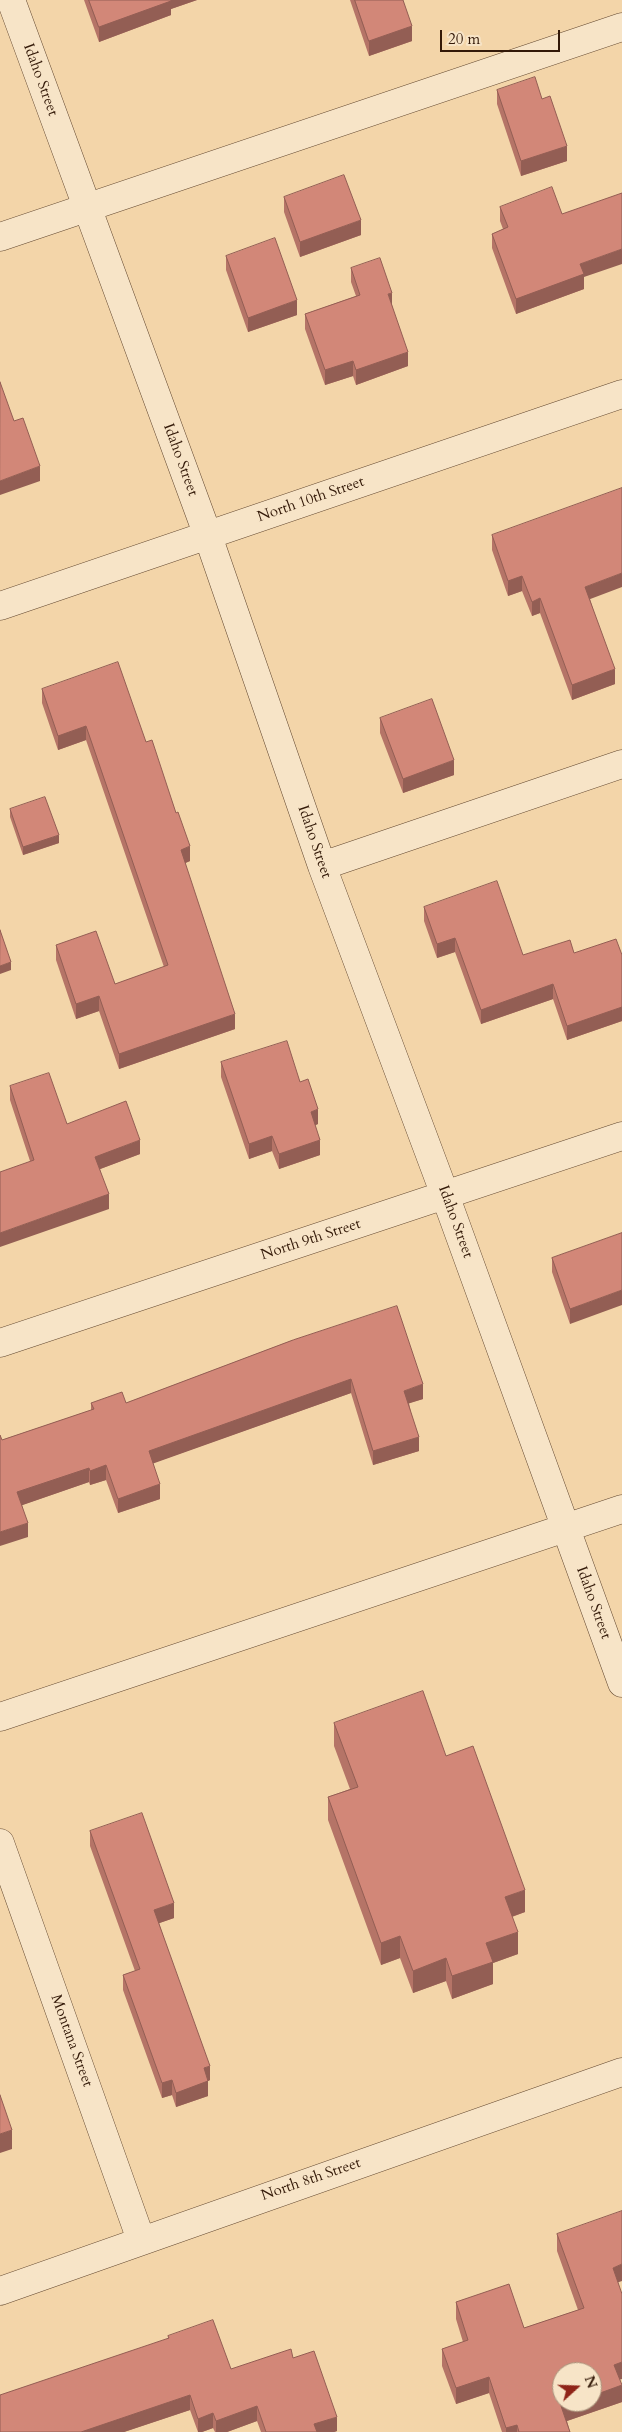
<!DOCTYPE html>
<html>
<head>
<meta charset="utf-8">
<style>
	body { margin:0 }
	#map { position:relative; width:622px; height:2432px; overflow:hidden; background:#f3d5a9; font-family:Cardo,serif }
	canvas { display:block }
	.north { position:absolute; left:552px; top:2362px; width:50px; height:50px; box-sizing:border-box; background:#f7e4c7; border:1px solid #a9937b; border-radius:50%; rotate:70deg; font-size:14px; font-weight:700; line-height:20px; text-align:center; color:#331908 }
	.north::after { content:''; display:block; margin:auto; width:18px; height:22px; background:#8f2418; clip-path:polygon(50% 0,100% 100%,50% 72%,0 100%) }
	.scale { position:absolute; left:440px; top:30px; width:120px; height:22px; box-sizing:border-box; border:2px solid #331908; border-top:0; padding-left:6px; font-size:15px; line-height:18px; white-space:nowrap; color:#331908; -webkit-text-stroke:4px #f7e4c7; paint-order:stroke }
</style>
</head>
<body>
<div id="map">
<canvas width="622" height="2432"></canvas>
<div class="north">N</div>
<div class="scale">20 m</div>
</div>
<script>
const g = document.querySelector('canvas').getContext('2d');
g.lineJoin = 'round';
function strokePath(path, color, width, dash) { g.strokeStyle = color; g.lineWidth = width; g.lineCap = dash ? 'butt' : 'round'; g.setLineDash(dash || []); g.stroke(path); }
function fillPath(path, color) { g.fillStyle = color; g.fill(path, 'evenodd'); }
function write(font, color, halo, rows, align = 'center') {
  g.font = font + ' Cardo,serif'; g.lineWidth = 4; g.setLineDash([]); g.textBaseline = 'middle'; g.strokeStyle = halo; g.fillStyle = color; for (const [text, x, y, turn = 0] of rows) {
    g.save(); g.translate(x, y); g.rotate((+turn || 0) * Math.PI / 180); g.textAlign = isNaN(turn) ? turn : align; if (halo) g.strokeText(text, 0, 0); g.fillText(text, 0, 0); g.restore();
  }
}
const minor = new Path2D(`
	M 11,0 L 208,536 L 322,866 L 445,1195 L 622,1683
	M 0,237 L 622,27
	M 0,606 L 622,394
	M 322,866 L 622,764
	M 0,1343 L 622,1136
	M 0,1717 L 622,1509
	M 0,1843 L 141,2240
	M 0,2291 L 622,2072`);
strokePath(minor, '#634830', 29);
strokePath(minor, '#f7e4c7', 28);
fillPath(new Path2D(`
	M 84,0 L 197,0 L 171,9 L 171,15 L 99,42 Z
	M 350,0 L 403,0 L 412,41 L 369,56 Z
	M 497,90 L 542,99 L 567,161 L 521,176 L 497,104 Z
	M 284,197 L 361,235 L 300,257 L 284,212 Z
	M 500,207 L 562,214 L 584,277 L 584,289 L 516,314 L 492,248 L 492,234 L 503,229 L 500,221 Z
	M 226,256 L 297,315 L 248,332 L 226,270 Z
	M 351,268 L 392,305 L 408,366 L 356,385 L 353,376 L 325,385 L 305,329 L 305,314 L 356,296 L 351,282 Z
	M 492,535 L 590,599 L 615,684 L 572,700 L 540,613 L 532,616 L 522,591 L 508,596 L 492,550 Z
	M 42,689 L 146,742 L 190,861 L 185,863 L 235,1029 L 119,1069 L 99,1011 L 76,1019 L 56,960 L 56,945 L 115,984 L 164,967 L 86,740 L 58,750 L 42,703 Z
	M 380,718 L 454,775 L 403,793 L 380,733 Z
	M 10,809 L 59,843 L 23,855 L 10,817 Z
	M 424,907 L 523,955 L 574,953 L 622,955 L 622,1021 L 567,1040 L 553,999 L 481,1024 L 455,952 L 437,958 L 424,921 Z
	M 221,1062 L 300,1082 L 318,1124 L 315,1125 L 320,1155 L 279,1169 L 272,1151 L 249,1159 L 221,1077 Z
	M 10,1086 L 67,1124 L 140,1154 L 100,1169 L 109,1209 L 30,1161 L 10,1100 Z
	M 622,1233 L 570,1324 L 552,1272 L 552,1258 Z
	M 293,1340 L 423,1399 L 409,1403 L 419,1451 L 373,1465 L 351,1393 L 153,1463 L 160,1499 L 118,1513 L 106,1480 L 90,1485 L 89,1482 L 22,1505 L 28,1537 L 2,1440 L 91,1410 L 91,1403 L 126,1403 Z
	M 334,1723 L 446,1756 L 525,1912 L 512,1917 L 518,1954 L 493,1963 L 493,1984 L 452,1999 L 446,1981 L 413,1993 L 400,1958 L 381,1965 L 328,1820 L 328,1797 L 350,1789 L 334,1746 Z
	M 90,1831 L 174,1918 L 159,1923 L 210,2080 L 208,2081 L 208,2096 L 176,2107 L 172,2095 L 162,2098 L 123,1990 L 123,1975 L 135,1971 L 90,1846 Z
	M 557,2234 L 618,2282 L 620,2380 L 622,2402 L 567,2421 L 570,2432 L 502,2432 L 489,2393 L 456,2404 L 442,2366 L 442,2349 L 463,2342 L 456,2319 L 456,2302 L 524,2328 L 578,2310 L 557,2251 Z
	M 168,2336 L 231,2369 L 293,2358 L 337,2431 L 334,2432 L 261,2432 L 257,2421 L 227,2432 L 215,2432 L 213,2428 L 202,2432 L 198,2432 L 190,2410 L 124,2432 L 0,2432 L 168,2339 Z`), '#b57467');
fillPath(new Path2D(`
	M 169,0 L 197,0 L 171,9 L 171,15 L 99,42 L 99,27 Z
	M 412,26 L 412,41 L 369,56 L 369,41 Z
	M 567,146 L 567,161 L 521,176 L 521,161 Z
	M 361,220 L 361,235 L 300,257 L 300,242 Z
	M 622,249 L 622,264 L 584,277 L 584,289 L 516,314 L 516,299 L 580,264 Z
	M 392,293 L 392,308 L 388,294 Z
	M 297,300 L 297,315 L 248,332 L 248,318 Z
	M 408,352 L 408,366 L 356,385 L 356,370 Z
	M 353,361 L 353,376 L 325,385 L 325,370 Z
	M 40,466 L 40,481 L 0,495 L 0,481 Z
	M 622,573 L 622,587 L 585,601 L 585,587 Z
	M 522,576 L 522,591 L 508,596 L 508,581 Z
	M 540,598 L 540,613 L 532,616 L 532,602 Z
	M 615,669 L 615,684 L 572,700 L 572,685 Z
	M 86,726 L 86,740 L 58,750 L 58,736 Z
	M 454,760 L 454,775 L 403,793 L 403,779 Z
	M 59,835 L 59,843 L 23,855 L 23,847 Z
	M 190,846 L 190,861 L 181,865 L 181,850 Z
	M 455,938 L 455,952 L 437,958 L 437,944 Z
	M 11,962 L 11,970 L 0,974 L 0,966 Z
	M 553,984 L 553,999 L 481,1024 L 481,1010 Z
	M 99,996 L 99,1011 L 76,1019 L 76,1004 Z
	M 622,1007 L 622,1021 L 567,1040 L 567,1026 Z
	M 235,1014 L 235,1029 L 119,1069 L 119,1054 Z
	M 318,1109 L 318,1124 L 311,1127 L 311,1112 Z
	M 272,1136 L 272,1151 L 249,1159 L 249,1144 Z
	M 140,1140 L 140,1154 L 95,1171 L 95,1157 Z
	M 320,1140 L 320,1155 L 279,1169 L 279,1154 Z
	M 109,1194 L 109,1209 L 0,1247 L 0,1233 Z
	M 622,1290 L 622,1305 L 570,1324 L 570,1309 Z
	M 351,1379 L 351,1393 L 149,1465 L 149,1451 Z
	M 423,1384 L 423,1399 L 404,1405 L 404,1391 Z
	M 419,1437 L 419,1451 L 373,1465 L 373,1451 Z
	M 106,1465 L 106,1480 L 90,1485 L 90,1471 Z
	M 89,1468 L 89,1482 L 17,1507 L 17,1492 Z
	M 160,1484 L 160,1499 L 118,1513 L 118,1499 Z
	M 28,1523 L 28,1537 L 0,1546 L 0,1532 Z
	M 525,1890 L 525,1912 L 505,1919 L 505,1897 Z
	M 174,1903 L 174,1918 L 154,1925 L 154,1910 Z
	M 518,1932 L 518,1954 L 493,1963 L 493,1984 L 452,1999 L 452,1976 L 486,1943 Z
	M 400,1936 L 400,1958 L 381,1965 L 381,1943 Z
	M 446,1958 L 446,1981 L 413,1993 L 413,1971 Z
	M 210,2066 L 210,2080 L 208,2081 L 208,2096 L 176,2107 L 176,2093 L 204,2068 Z
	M 172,2080 L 172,2095 L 162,2098 L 162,2083 Z
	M 12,2130 L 12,2149 L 0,2153 L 0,2134 Z
	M 622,2264 L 622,2281 L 613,2284 L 613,2268 Z
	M 622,2362 L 622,2379 L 614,2381 L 614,2365 Z
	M 489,2377 L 489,2393 L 456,2404 L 456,2388 Z
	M 622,2385 L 622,2402 L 561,2423 L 561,2406 L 574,2402 L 592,2402 L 592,2396 Z
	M 190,2395 L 190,2410 L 124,2432 L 81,2432 Z
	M 257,2406 L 257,2421 L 227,2432 L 216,2432 L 216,2421 Z
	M 213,2413 L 213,2428 L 202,2432 L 198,2432 L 198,2419 Z
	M 337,2417 L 337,2431 L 334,2432 L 314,2432 L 314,2424 Z
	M 517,2425 L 517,2432 L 506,2432 L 506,2428 Z`), '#935e54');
const building = new Path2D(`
	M 89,0 L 171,0 L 171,1 L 99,27 Z
	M 355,0 L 403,0 L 412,26 L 369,41 Z
	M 535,77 L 542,99 L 550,96 L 567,146 L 521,161 L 497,90 Z
	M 344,175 L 361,220 L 300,242 L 284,197 Z
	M 552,187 L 562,214 L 622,193 L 622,249 L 580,264 L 584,274 L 516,299 L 492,234 L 508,227 L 500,207 Z
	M 275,238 L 297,300 L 248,318 L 226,256 Z
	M 380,258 L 392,293 L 388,294 L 408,352 L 356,370 L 353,361 L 325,370 L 305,314 L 360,295 L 351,268 Z
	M 0,382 L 14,421 L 23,418 L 40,466 L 0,481 Z
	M 622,488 L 622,573 L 585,587 L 615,669 L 572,685 L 540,598 L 532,602 L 522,576 L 508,581 L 492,535 Z
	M 118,662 L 146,742 L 152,740 L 176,813 L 178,812 L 190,846 L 181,850 L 235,1014 L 119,1054 L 99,996 L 76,1004 L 56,945 L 96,931 L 115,984 L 168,965 L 86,726 L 58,736 L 42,689 Z
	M 432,699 L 454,760 L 403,779 L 380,718 Z
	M 45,797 L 59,835 L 23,847 L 10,809 Z
	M 497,881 L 523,955 L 570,940 L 574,953 L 616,939 L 622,955 L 622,1007 L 567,1026 L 553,984 L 481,1010 L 455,938 L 437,944 L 424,907 Z
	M 0,930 L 11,962 L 0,966 Z
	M 287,1041 L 300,1082 L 308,1079 L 318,1109 L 311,1112 L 320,1140 L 279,1154 L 272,1136 L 249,1144 L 221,1062 Z
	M 49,1073 L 67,1124 L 126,1101 L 140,1140 L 95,1157 L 109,1194 L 0,1233 L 0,1172 L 34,1160 L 10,1086 Z
	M 622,1233 L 622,1290 L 570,1309 L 552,1258 Z
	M 397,1306 L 423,1384 L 404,1391 L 419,1437 L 373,1451 L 351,1379 L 149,1451 L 160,1484 L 118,1499 L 106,1465 L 90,1471 L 89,1468 L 17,1492 L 28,1523 L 0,1532 L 0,1435 L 2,1440 L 94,1409 L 91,1403 L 122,1392 L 126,1403 L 293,1340 Z
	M 423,1691 L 446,1756 L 473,1746 L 525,1890 L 505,1897 L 518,1932 L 486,1943 L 493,1962 L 452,1976 L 446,1958 L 413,1971 L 400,1936 L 381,1943 L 328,1797 L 358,1787 L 334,1723 Z
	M 142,1813 L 174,1903 L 154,1910 L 210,2066 L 204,2068 L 208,2081 L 176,2093 L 172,2080 L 162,2083 L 123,1975 L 140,1969 L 90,1831 Z
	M 0,2095 L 12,2130 L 0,2134 Z
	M 622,2211 L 622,2264 L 613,2268 L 622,2294 L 622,2362 L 614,2365 L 622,2385 L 592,2396 L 592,2372 L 562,2372 L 562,2402 L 574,2402 L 561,2406 L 570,2432 L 519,2432 L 517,2425 L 506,2428 L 489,2377 L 456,2388 L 442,2349 L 468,2340 L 456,2302 L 509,2284 L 524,2328 L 584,2308 L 557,2234 Z
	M 213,2320 L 231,2369 L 291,2349 L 293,2358 L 314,2351 L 337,2417 L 314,2424 L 317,2432 L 266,2432 L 257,2406 L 216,2421 L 213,2413 L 198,2419 L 190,2395 L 81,2432 L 0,2432 L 0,2395 L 169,2338 L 168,2336 Z`);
fillPath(building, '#d28778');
strokePath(building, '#935e54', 1);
write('15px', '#331908', '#f7e4c7', [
	["Idaho Street",40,80,70],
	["Idaho Street",180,460,70],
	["North 10th Street",311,500,-19],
	["Idaho Street",314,842,71],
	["Idaho Street",455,1222,70],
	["North 9th Street",311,1240,-18],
	["Idaho Street",593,1603,70],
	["Montana Street",71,2041,70],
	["North 8th Street",311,2180,-19]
]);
</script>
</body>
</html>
